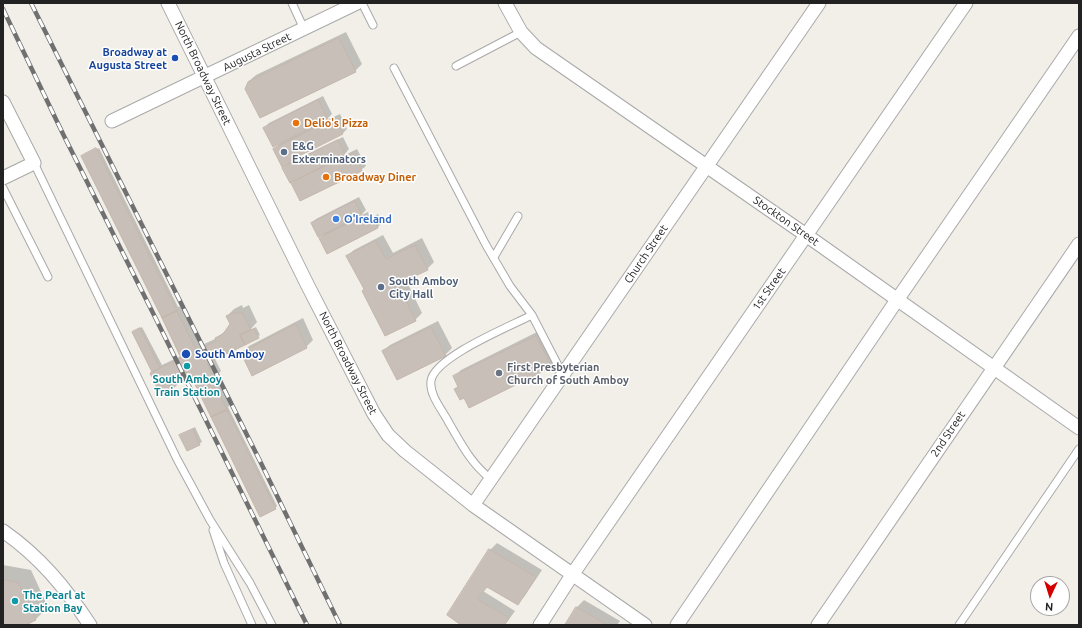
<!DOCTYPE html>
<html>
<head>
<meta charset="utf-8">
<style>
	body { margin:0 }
	#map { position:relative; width:1082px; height:628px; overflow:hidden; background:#f2efe9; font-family:Ubuntu,sans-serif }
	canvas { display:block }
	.frame { position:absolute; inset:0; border:4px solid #222; pointer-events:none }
	.north { position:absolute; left:1030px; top:576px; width:40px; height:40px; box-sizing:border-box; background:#fff; border:1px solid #a7a7a7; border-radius:50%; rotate:184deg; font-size:11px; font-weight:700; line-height:16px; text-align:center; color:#222 }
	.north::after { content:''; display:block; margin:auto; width:14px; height:18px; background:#d40000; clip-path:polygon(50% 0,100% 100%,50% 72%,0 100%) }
</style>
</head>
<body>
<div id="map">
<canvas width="1082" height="628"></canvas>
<div class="frame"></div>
<div class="north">N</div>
</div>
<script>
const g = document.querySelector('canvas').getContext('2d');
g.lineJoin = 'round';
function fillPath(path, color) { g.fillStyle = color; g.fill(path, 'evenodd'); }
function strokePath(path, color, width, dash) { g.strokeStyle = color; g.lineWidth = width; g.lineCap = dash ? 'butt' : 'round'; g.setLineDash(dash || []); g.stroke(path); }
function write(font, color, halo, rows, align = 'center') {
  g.font = font + ' Ubuntu,sans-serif'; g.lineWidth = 3; g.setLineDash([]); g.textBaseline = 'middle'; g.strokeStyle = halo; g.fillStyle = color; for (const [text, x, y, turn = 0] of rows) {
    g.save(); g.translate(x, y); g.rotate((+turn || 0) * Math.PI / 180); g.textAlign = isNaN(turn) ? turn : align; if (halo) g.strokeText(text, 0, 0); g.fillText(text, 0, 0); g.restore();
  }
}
fillPath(new Path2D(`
	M 346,32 L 362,64 L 355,71 L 248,82 L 256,75 Z
	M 323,96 L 332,114 L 325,121 L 340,114 L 347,129 L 343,133 L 299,155 L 293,161 L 343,137 L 349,149 L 343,156 L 357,149 L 366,166 L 361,170 L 293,184 L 299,177 L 284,168 L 290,162 L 274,149 L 281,142 L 264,128 L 269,123 Z
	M 99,148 L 178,307 L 184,305 L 204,344 L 215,339 L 228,329 L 231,324 L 227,316 L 234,309 L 242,305 L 243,308 L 249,305 L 257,322 L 250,330 L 256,327 L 260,335 L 215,359 L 221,371 L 219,373 L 233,402 L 228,407 L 277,506 L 275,508 L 189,371 L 175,377 L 178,384 L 171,391 L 153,372 L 133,332 L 142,327 L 162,365 L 181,356 L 82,156 Z
	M 359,197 L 366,210 L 360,216 L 368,212 L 370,218 L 378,214 L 382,223 L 378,227 L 327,253 L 320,239 L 326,232 L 312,223 L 316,219 Z
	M 383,235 L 393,253 L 422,238 L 434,262 L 427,269 L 406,280 L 422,313 L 415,320 L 365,289 L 347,256 L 354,250 Z
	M 303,318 L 313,340 L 306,347 L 242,353 L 249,346 Z
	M 438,321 L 452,348 L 445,355 L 383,351 L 390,345 Z
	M 543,329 L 558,359 L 551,366 L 465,396 L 455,389 L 459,386 L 454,377 L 461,370 Z
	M 195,427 L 202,442 L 187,450 L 181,435 Z
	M 497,543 L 542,570 L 524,597 L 517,604 L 487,586 L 483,591 L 515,611 L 505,625 L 463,625 L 490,550 Z
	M 3,565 L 31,570 L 48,607 L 36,619 L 23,625 L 3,625 Z
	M 584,600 L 620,621 L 617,625 L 566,625 L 577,607 Z`), '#0003');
const building = new Path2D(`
	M 339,38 L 356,72 L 260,118 L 245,89 L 248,82 Z
	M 318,100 L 328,119 L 273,147 L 263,128 Z
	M 335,118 L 343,134 L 295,158 L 295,160 L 282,167 L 273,149 Z
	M 338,140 L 345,155 L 290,183 L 282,168 Z
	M 96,148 L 177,311 L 162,318 L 81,156 Z
	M 353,153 L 362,171 L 300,201 L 291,183 Z
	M 355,201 L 362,215 L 318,237 L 311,223 Z
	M 363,216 L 365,221 L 373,218 L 378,228 L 327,254 L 319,238 Z
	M 376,241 L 386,259 L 415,245 L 428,270 L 398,284 L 416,321 L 385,336 L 362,291 L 364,289 L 346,256 Z
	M 177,311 L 197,351 L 216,341 L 215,338 L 223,334 L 230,324 L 226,316 L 235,312 L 236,314 L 242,312 L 251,330 L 240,335 L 245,345 L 207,363 L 214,379 L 212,380 L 227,410 L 211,417 L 189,372 L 165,383 L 168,384 L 172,391 L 163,396 L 159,388 L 160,386 L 157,388 L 150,373 L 181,358 L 162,318 Z
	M 296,324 L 307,348 L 252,376 L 241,353 Z
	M 431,327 L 446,356 L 397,380 L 382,351 Z
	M 140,328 L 160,368 L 152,372 L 132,332 Z
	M 254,329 L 259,338 L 245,345 L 240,335 Z
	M 536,336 L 552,367 L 469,408 L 464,398 L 460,400 L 454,389 L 458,387 L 453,376 Z
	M 227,410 L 276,509 L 260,517 L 211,417 Z
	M 193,429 L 200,445 L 187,451 L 179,435 Z
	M 489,549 L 536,577 L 518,605 L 487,587 L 477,599 L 509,618 L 504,625 L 461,625 L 447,615 Z
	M 3,580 L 18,582 L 36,620 L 26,625 L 3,625 Z
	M 576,607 L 608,625 L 565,625 Z`);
fillPath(building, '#c7bfb8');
strokePath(building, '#c4b6ab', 1);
const lane = new Path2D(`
	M 292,3 L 304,29
	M 362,3 L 373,25
	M 456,66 L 521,32
	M 394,68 L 486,245 L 510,286 L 532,315 L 563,375
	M 34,163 L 177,459 L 210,520 L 250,583 L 272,625
	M 3,188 L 48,277
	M 494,257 L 518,216
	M 491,479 C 471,464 461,443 449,423 C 443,411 429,395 431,381 C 434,357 511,326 532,315
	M 213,530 L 224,563 L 252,625
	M 959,625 L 1079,449`);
const street = new Path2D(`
	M 168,3 L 308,286 L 374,414 L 388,435 L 405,451 L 473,505 L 645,625
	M 505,3 L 521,32 L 536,48 L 806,235 L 1079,428
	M 3,102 L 34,163 L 3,178
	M 112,121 L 357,3
	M 473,505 L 819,3
	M 3,531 C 40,557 65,587 90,625
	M 540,625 L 572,575 L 966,3
	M 677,625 L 897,300 L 1079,36
	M 818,625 L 1079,244`);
strokePath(lane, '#a9a9a9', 9);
strokePath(street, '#a9a9a9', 15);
strokePath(lane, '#fff', 7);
strokePath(street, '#fff', 13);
const rail = new Path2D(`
	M 31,3 L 260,461 L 340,625
	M 3,9 L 64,136 L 156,319 L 307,625`);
strokePath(rail, '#707070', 4.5);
strokePath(rail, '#fff', 3, [9]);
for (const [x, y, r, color] of [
	[175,58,4,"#1a4fb4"],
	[296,123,4,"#e8710a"],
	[284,152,4,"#5c6f8a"],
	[326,177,4,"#e8710a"],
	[336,219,4,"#3f7fe0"],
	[381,287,4,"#5c6f8a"],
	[186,354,5,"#1a4fb4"],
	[187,366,4,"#0f9aa8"],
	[499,373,4,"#6b7280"],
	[15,601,4,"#0f9aa8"]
]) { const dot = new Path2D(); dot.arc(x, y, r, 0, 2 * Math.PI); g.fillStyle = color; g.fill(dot); strokePath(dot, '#fff', 1.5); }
write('bold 11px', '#164399', '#fff', [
	["Broadway at",167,52],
	["Augusta Street",167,65],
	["South Amboy",195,354,"left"]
], 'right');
write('11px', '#222', '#fff', [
	["Augusta Street",257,52,-26],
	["North Broadway Street",203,73,64],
	["Stockton Street",786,221,35],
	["Church Street",646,254,-56],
	["1st Street",769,289,-55],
	["North Broadway Street",348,363,63],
	["2nd Street",948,434,-56]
]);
write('bold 11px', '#c56008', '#fff', [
	["Delio's Pizza",304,123],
	["Broadway Diner",334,177]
], 'left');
write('bold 11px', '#4e5e75', '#fff', [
	["E&G",292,146],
	["Exterminators",292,159],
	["South Amboy",389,281],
	["City Hall",389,294]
], 'left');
write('bold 11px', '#366cbe', '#fff', [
	["O'Ireland",344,219]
], 'left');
write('bold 11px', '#5b616d', '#fff', [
	["First Presbyterian",507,367],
	["Church of South Amboy",507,380]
], 'left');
write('bold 11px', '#0d838f', '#fff', [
	["South Amboy",187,379],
	["Train Station",187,392],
	["The Pearl at",23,595,"left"],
	["Station Bay",23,608,"left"]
]);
</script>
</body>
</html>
